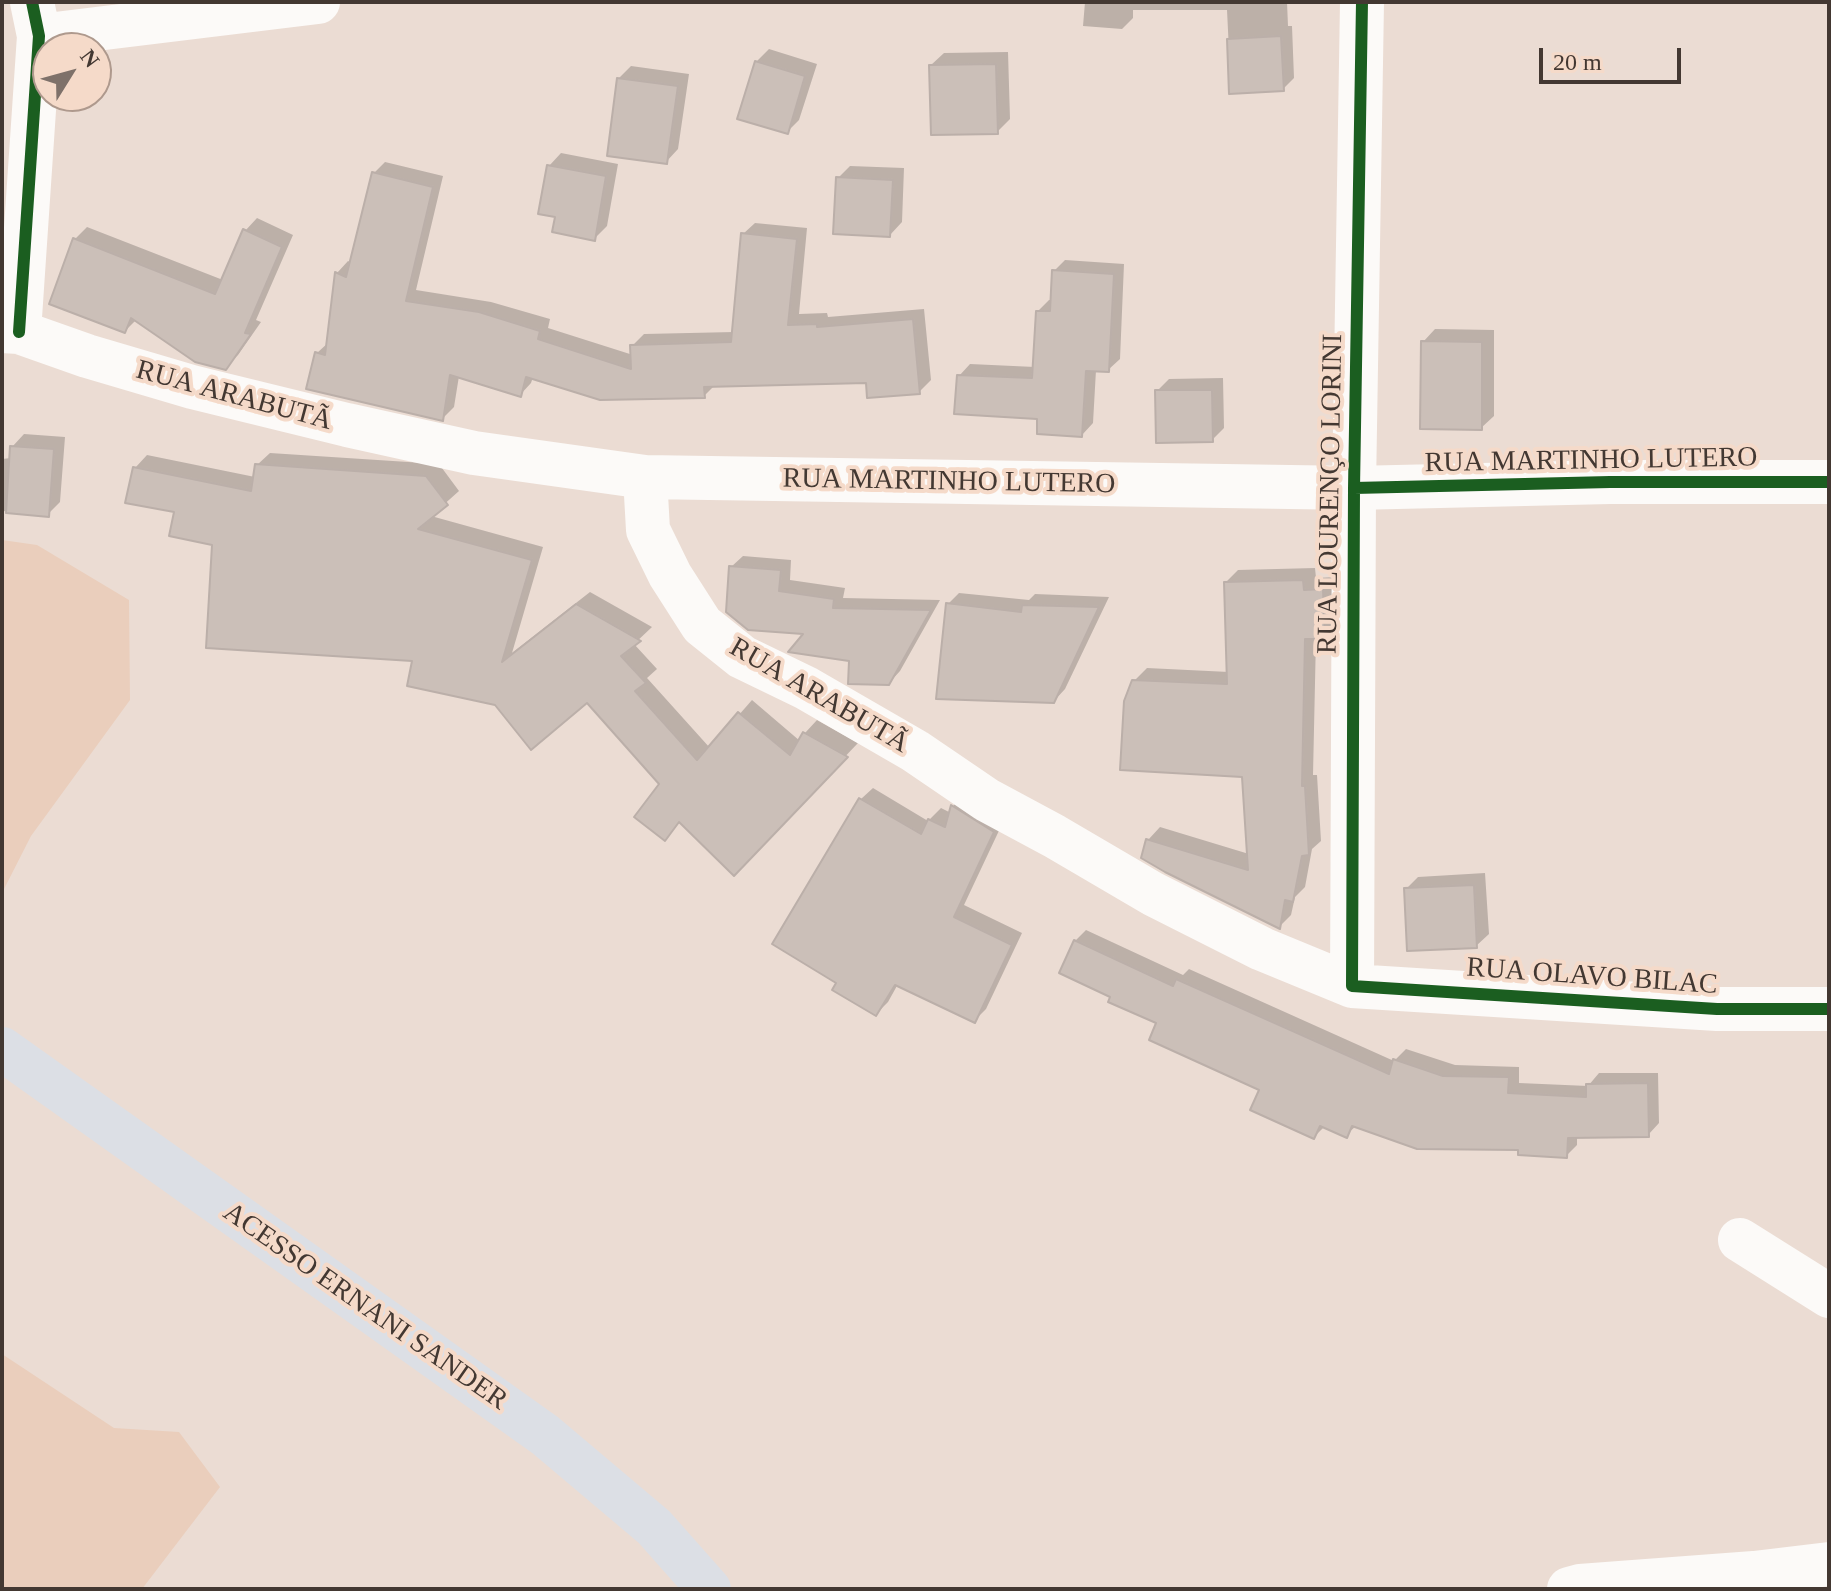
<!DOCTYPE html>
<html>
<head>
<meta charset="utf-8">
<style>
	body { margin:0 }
	#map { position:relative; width:1831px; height:1591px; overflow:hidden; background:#ebdcd3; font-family:"Times New Roman",serif }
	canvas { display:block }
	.frame { position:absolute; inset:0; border:4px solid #433832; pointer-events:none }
	.north { position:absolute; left:32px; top:32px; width:80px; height:80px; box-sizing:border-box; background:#f5dac9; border:2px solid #ae998d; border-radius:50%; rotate:53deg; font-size:22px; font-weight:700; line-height:32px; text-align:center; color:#433832 }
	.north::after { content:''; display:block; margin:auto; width:28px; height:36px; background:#7e716a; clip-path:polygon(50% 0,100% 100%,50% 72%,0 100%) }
	.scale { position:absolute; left:1539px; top:48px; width:142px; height:36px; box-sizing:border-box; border:4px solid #433832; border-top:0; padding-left:10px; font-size:24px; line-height:28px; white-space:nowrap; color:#433832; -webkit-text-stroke:6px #f5dac9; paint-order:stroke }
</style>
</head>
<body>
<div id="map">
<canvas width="1831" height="1591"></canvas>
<div class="frame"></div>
<div class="north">N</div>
<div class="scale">20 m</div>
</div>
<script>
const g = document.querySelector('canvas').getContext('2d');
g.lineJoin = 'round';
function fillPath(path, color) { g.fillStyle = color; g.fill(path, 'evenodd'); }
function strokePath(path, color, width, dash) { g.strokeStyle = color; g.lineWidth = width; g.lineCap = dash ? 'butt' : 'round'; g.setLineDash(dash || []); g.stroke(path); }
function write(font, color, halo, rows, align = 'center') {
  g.font = font + ' "Times New Roman",serif'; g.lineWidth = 8; g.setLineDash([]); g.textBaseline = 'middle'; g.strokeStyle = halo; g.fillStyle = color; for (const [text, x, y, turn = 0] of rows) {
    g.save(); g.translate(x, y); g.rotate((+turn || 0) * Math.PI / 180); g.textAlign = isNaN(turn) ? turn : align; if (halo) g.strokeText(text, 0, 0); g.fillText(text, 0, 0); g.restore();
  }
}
fillPath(new Path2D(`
	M 2,540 L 37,545 L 129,600 L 130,700 L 31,836 L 2,893 Z
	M 2,1354 L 114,1428 L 179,1432 L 220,1487 L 142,1589 L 2,1589 Z`), '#eacebc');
fillPath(new Path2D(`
	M 1085,2 L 1287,2 L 1288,26 L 1292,26 L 1294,78 L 1283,89 L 1231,92 L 1227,10 L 1133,10 L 1133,18 L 1122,29 L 1083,26 Z
	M 769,49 L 817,64 L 799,120 L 787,132 L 756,62 Z
	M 1008,52 L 1010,119 L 997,132 L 931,65 L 944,53 Z
	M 631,66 L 689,74 L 678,149 L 666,162 L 618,79 Z
	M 561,153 L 618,164 L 607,226 L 594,239 L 557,215 L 549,166 Z
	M 385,162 L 443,176 L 416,290 L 491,302 L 550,319 L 548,328 L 633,355 L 632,346 L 644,334 L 734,332 L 743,234 L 755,223 L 807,228 L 799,314 L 827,313 L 828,317 L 924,309 L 931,380 L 919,392 L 867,380 L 715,385 L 704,396 L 533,377 L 531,383 L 520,395 L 459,376 L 454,407 L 443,418 L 317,353 L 329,342 L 337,273 L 348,261 L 352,263 L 374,173 Z
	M 850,166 L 904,168 L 902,222 L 890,235 L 838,178 Z
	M 257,218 L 293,235 L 256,320 L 261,322 L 238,355 L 225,367 L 137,319 L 125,331 L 75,239 L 87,227 L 223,280 L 245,231 Z
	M 1065,260 L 1124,264 L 1120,359 L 1108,370 L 1096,370 L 1093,423 L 1082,435 L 1040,417 L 959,376 L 970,364 L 1035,367 L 1038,311 L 1049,300 L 1053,300 L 1054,271 Z
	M 1435,329 L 1494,330 L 1494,416 L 1481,428 L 1423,342 Z
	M 1223,378 L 1224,428 L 1212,440 L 1157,391 L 1169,379 Z
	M 24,434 L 65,437 L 60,502 L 48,514 L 2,511 L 2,459 L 11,458 L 12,447 Z
	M 270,453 L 439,464 L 459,491 L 431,516 L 543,547 L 512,653 L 590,592 L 652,627 L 634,644 L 657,669 L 647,678 L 710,748 L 752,700 L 800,741 L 805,733 L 817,720 L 858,743 L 734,873 L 681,821 L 665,839 L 661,784 L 587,701 L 496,704 L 214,544 L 176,511 L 135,468 L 147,455 L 255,477 L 257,465 Z
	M 743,556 L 791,560 L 790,580 L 845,588 L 843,598 L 940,600 L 900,671 L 889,683 L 808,632 L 731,567 Z
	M 1315,568 L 1316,578 L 1335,577 L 1336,625 L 1324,637 L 1316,637 L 1313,775 L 1317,775 L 1321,841 L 1312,849 L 1305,887 L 1295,897 L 1291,915 L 1279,927 L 1148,840 L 1160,827 L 1249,854 L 1244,775 L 1134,681 L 1147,668 L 1229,672 L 1226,582 L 1238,570 Z
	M 959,593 L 1029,600 L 1035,594 L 1109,597 L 1065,689 L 1054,701 L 948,604 Z
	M 873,788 L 928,821 L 941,808 L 951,813 L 952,807 L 964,795 L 1004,820 L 964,905 L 1022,933 L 986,1009 L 974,1021 L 898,984 L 888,1002 L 876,1014 L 839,982 L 861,799 Z
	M 1485,873 L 1489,934 L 1476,946 L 1406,889 L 1418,877 Z
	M 1086,930 L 1183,975 L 1189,969 L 1394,1061 L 1406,1049 L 1455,1065 L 1519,1067 L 1519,1083 L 1588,1086 L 1599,1073 L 1658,1073 L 1659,1123 L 1648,1135 L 1577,1136 L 1577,1145 L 1566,1156 L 1356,1126 L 1346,1135 L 1325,1126 L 1314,1137 L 1262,1090 L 1159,1022 L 1112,996 L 1075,941 Z`), '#0003');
const building = new Path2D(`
	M 1281,36 L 1284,91 L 1229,94 L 1227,39 Z
	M 755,61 L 805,76 L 788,134 L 737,119 Z
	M 996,64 L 998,134 L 931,135 L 929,65 Z
	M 617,78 L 678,86 L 667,164 L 607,156 Z
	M 547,165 L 606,176 L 595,241 L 552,232 L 555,217 L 538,214 Z
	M 372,172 L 433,187 L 406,301 L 479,312 L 540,331 L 538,339 L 631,369 L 630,345 L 731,342 L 741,233 L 797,239 L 788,325 L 817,324 L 817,327 L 913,319 L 920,394 L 867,398 L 866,383 L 704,387 L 705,398 L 600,400 L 526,377 L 521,397 L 450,375 L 443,421 L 306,389 L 315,352 L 325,355 L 335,272 L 346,277 Z
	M 836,177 L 893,180 L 890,237 L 833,234 Z
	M 243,229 L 282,247 L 245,333 L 251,334 L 226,370 L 195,362 L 131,318 L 125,333 L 49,304 L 73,238 L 215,294 Z
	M 1052,270 L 1114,274 L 1109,372 L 1086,371 L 1082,437 L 1037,434 L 1037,419 L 954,414 L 957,375 L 1032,378 L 1036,311 L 1050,311 Z
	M 1421,341 L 1482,342 L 1482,430 L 1420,429 Z
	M 1155,390 L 1212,390 L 1213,442 L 1156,443 Z
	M 10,446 L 54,449 L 49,517 L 6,513 Z
	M 255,464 L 426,476 L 448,505 L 418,529 L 532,560 L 502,662 L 576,604 L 641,641 L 621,656 L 646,683 L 635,691 L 697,760 L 738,712 L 790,755 L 803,732 L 848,757 L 734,876 L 679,822 L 665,841 L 634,817 L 659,784 L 587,703 L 531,750 L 495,705 L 407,686 L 412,661 L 206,648 L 212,545 L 169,536 L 174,512 L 125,503 L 133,467 L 251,491 Z
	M 729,566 L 781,570 L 779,591 L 834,599 L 833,608 L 931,610 L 889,685 L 848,684 L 849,661 L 788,652 L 803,634 L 748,630 L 726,612 Z
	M 1303,580 L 1304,590 L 1323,589 L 1325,639 L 1305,639 L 1302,786 L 1305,786 L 1309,855 L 1302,856 L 1293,902 L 1285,900 L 1280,929 L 1165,872 L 1141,858 L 1146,839 L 1248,870 L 1242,777 L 1120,770 L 1124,701 L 1132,680 L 1227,684 L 1224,582 Z
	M 946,603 L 1021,612 L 1022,605 L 1099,607 L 1054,703 L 936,699 Z
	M 859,798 L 921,834 L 928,819 L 945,827 L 951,805 L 994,832 L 954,917 L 1012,945 L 975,1023 L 895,985 L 876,1016 L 832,990 L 836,983 L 772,944 Z
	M 1474,885 L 1477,948 L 1407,951 L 1404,888 Z
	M 1074,940 L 1173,986 L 1176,979 L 1389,1074 L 1393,1059 L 1443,1076 L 1509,1077 L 1508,1093 L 1586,1097 L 1586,1084 L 1648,1083 L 1649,1137 L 1568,1138 L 1567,1158 L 1518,1155 L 1518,1150 L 1417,1149 L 1352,1126 L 1347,1138 L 1320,1126 L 1314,1139 L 1250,1110 L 1259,1090 L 1149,1040 L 1156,1023 L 1108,1002 L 1110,997 L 1059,973 Z`);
fillPath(building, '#cbbfb8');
strokePath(building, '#bbafa9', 2);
strokePath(new Path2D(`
	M 39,36 L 318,2
	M 2,331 L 19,332 L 87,356 L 192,387 L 347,425 L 474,453 L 645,477 L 1354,488 L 1610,482 L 1829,482
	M 19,332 L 39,36 L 32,2
	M 645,477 L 648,530 L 670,575 L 702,625 L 742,657 L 806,688 L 915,751 L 987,800 L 1054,836 L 1153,894 L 1262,949 L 1352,986 L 1717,1009 L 1829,1009
	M 1352,986 L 1354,488 L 1362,2
	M 1740,1240 L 1829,1296
	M 1569,1589 L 1580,1586 L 1754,1573 L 1829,1564`), '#fcfaf8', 44);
strokePath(new Path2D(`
	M 2,1049 L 545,1435 L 654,1527 L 709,1589`), '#dcdfe5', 44);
strokePath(new Path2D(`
	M 1362,2 L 1354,488 L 1352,986 L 1717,1009 L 1829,1009
	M 19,332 L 39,36 L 32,2
	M 1354,488 L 1610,482 L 1829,482`), '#1b5e20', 12);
write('28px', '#433832', '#f5dac9', [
	["RUA ARABUTÃ",234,396,15],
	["RUA MARTINHO LUTERO",1591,461,-1],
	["RUA MARTINHO LUTERO",949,482,1],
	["RUA LOURENÇO LORINI",1331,494,-89],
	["RUA ARABUTÃ",819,696,30],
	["RUA OLAVO BILAC",1592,977,4],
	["ACESSO ERNANI SANDER",365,1307,35]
]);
</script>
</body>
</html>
